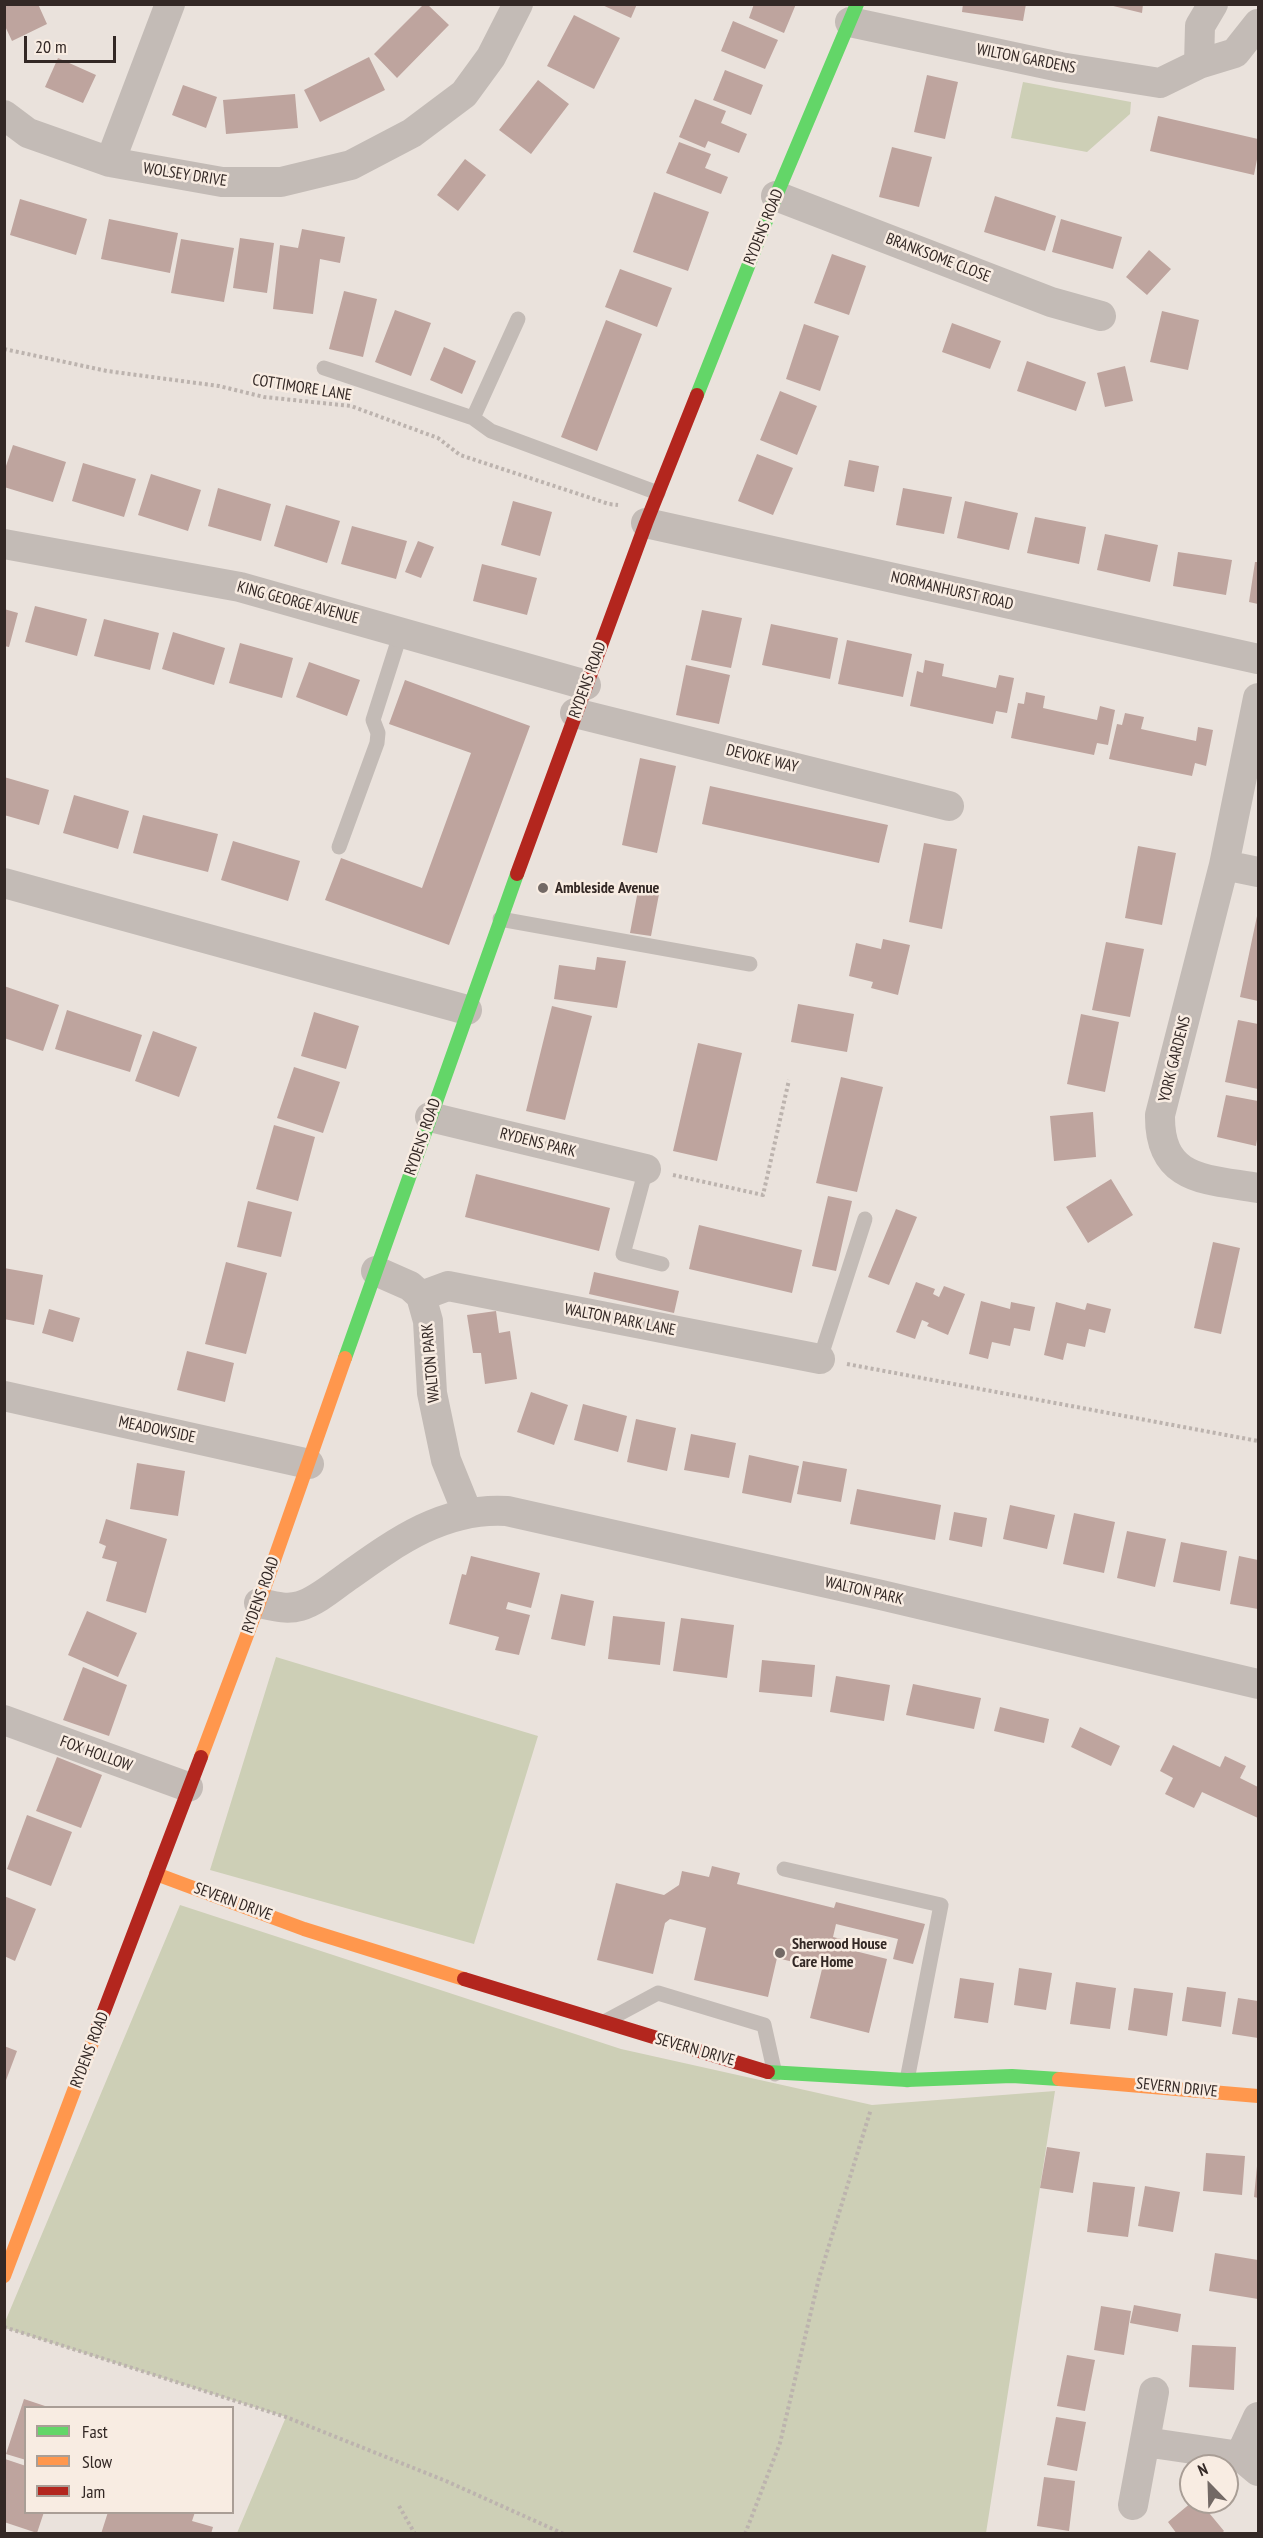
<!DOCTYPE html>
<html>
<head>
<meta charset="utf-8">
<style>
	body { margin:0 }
	#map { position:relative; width:1263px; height:2538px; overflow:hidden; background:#eae2dc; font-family:"PT Sans Narrow",sans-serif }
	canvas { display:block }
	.frame { position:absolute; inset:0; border:6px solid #332825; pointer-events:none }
	.legend { position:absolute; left:24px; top:2406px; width:210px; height:108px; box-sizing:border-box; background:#f8ece2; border:2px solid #a99e96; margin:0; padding:8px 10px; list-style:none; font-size:18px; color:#332825 }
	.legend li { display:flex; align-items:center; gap:12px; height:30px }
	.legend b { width:30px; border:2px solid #a99e96 }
	.north { position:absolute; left:1179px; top:2454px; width:60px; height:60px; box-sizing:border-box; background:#f8ece2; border:2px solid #a99e96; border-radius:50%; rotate:337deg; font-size:16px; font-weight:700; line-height:24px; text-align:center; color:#332825 }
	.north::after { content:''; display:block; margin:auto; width:21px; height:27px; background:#736965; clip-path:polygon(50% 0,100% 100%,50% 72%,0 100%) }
	.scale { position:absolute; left:24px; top:36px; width:92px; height:27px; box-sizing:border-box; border:3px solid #332825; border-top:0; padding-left:8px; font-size:18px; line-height:21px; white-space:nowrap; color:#332825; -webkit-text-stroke:4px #f8ece2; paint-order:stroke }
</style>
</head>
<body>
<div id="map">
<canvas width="1263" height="2538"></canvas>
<div class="frame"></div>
<ul class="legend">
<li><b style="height:8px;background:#63d668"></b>Fast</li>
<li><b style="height:8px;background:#ff974d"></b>Slow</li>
<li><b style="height:8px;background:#b3261e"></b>Jam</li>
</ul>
<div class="north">N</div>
<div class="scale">20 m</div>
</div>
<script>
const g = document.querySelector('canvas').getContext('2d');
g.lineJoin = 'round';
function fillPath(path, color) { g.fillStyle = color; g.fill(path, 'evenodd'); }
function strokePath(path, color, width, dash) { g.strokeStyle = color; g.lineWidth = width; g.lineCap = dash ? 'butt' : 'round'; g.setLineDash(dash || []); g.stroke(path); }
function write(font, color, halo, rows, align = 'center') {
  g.font = font + ' "PT Sans Narrow",sans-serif'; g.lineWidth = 5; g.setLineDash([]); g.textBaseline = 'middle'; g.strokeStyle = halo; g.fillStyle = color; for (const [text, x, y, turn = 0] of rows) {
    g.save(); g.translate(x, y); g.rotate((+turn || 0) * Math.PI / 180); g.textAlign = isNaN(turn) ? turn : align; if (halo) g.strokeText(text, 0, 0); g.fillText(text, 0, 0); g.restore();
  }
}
fillPath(new Path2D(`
	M 1023,82 L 1131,102 L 1130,114 L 1087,152 L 1011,138 Z
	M 276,1657 L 538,1736 L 474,1944 L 210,1870 Z
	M 180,1905 L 621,2049 L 872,2105 L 1055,2091 L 986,2533 L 237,2533 L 286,2417 L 5,2328 L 5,2322 Z`), '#cdcfb6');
fillPath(new Path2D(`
	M 4,4 L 38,4 L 47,24 L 12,41 L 4,24 Z
	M 600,4 L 637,4 L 631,18 Z
	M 754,4 L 796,4 L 784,33 L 749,18 Z
	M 963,4 L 1026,4 L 1023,21 L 962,12 Z
	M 1105,4 L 1143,4 L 1142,13 Z
	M 423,5 L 428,5 L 449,25 L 397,78 L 374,54 Z
	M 574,15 L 620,38 L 594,89 L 547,66 Z
	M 733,21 L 778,40 L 765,69 L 721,51 Z
	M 369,57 L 385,90 L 320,122 L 304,90 Z
	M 58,58 L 96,75 L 83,103 L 45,87 Z
	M 725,70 L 763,85 L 751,115 L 713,100 Z
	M 927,75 L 958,82 L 945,139 L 914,132 Z
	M 538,80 L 569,104 L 531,154 L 499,130 Z
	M 183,85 L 217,97 L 206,128 L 172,115 Z
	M 295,94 L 298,128 L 226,134 L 223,100 Z
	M 695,99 L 726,111 L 721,123 L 747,134 L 739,153 L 708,141 L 705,148 L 679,137 Z
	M 1158,116 L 1258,139 L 1258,154 L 1254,175 L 1150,151 Z
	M 679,142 L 711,154 L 705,168 L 728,177 L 721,194 L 666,173 Z
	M 892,147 L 932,157 L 919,207 L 879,197 Z
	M 465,159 L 486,175 L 458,211 L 437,195 Z
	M 654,192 L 709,212 L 688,271 L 633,252 Z
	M 995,196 L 1056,216 L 1045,251 L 984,232 Z
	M 20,199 L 87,219 L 76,255 L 10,235 Z
	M 109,219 L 178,233 L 170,273 L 101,259 Z
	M 1061,219 L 1122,237 L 1113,269 L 1052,252 Z
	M 302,229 L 345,237 L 340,263 L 320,259 L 313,314 L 273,309 L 280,245 L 298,248 Z
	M 240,238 L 274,243 L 267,293 L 233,288 Z
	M 181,239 L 234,248 L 224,302 L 171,293 Z
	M 1149,250 L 1171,269 L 1147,295 L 1126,277 Z
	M 832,254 L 866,266 L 849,315 L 814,303 Z
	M 620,269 L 672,288 L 657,327 L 605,307 Z
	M 344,291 L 377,299 L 363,357 L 329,349 Z
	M 395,310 L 431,323 L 411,376 L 375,362 Z
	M 1162,311 L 1199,320 L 1188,370 L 1150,362 Z
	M 606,320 L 642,334 L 597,451 L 561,437 Z
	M 952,323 L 1001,341 L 990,369 L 942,352 Z
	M 804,324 L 839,336 L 820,391 L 786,379 Z
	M 444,347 L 476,361 L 462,394 L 430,380 Z
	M 1027,361 L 1086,382 L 1076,411 L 1017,391 Z
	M 1125,366 L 1133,401 L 1105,407 L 1097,373 Z
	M 780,391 L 817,406 L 797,455 L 760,440 Z
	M 13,445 L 66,462 L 53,502 L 4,487 L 4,472 Z
	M 757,454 L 793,468 L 773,515 L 738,501 Z
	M 849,460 L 879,466 L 874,492 L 844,486 Z
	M 83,463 L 136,479 L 124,517 L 72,501 Z
	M 151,474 L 201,490 L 188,531 L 138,515 Z
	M 218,488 L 271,504 L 261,541 L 208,526 Z
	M 903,488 L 952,497 L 944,534 L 896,525 Z
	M 513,501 L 552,512 L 540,556 L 501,545 Z
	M 965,501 L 1018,513 L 1009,550 L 957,538 Z
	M 286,505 L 340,521 L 327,563 L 274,546 Z
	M 1035,517 L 1086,527 L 1079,564 L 1027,553 Z
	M 352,526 L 407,541 L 396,579 L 341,564 Z
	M 1105,534 L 1158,545 L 1150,582 L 1097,570 Z
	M 418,541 L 434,547 L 421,578 L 405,572 Z
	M 1178,552 L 1232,560 L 1226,595 L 1173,586 Z
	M 1255,562 L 1258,562 L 1258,604 L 1249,602 Z
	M 482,564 L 537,578 L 527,615 L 473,601 Z
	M 35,606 L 87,619 L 77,656 L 25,642 Z
	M 4,609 L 18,613 L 9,647 L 4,646 Z
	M 702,610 L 742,618 L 731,668 L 691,660 Z
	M 104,619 L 159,633 L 150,670 L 94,656 Z
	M 771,624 L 838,638 L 830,679 L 762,665 Z
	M 173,632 L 225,648 L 214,685 L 162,669 Z
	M 847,640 L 912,654 L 903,697 L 838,684 Z
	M 240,643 L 293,658 L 282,698 L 229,683 Z
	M 925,660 L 944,664 L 942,676 L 996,688 L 999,675 L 1014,678 L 1007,713 L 996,711 L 993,724 L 910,706 L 917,671 L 923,673 Z
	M 309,662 L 360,680 L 347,716 L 296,697 Z
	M 686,665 L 730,675 L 719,724 L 676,715 Z
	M 405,680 L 530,726 L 449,945 L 325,900 L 341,858 L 422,888 L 471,753 L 389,724 Z
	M 1026,692 L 1045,696 L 1043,708 L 1097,720 L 1100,706 L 1115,710 L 1108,745 L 1097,743 L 1094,755 L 1011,738 L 1018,703 L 1024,704 Z
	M 1125,713 L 1144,717 L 1141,729 L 1196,741 L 1198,727 L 1213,730 L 1206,766 L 1195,763 L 1192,776 L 1109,759 L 1117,724 L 1122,725 Z
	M 640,758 L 676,766 L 657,853 L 622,845 Z
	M 4,777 L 49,790 L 39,825 L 4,815 Z
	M 710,786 L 888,825 L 879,863 L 702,824 Z
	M 74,795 L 129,811 L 118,849 L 63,833 Z
	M 143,815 L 218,834 L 208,872 L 133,853 Z
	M 233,841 L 300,861 L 288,901 L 221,880 Z
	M 924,843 L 957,849 L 942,929 L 909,922 Z
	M 1138,846 L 1176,853 L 1162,925 L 1125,918 Z
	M 639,885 L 660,889 L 651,936 L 630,933 Z
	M 1257,916 L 1258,916 L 1258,1001 L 1240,997 Z
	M 883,939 L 910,945 L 898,995 L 871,988 L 873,982 L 849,976 L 856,943 L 881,949 Z
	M 1106,942 L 1144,949 L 1130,1017 L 1092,1010 Z
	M 597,957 L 626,961 L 617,1008 L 554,999 L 559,965 L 595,970 Z
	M 4,986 L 59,1005 L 43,1051 L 4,1038 Z
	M 798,1004 L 854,1014 L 847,1052 L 791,1042 Z
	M 552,1006 L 592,1016 L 565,1120 L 526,1111 Z
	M 67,1010 L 142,1035 L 130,1072 L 55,1049 Z
	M 314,1012 L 359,1026 L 346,1069 L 301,1056 Z
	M 1081,1014 L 1119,1022 L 1105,1092 L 1067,1084 Z
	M 1238,1020 L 1258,1024 L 1258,1089 L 1225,1082 Z
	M 153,1031 L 197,1047 L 179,1097 L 135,1081 Z
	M 698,1043 L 742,1053 L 717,1161 L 673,1151 Z
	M 294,1067 L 340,1082 L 323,1133 L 277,1118 Z
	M 841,1077 L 883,1087 L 857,1192 L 816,1183 Z
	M 1226,1095 L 1258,1101 L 1258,1133 L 1256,1146 L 1217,1137 Z
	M 1093,1112 L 1096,1157 L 1054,1161 L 1050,1116 Z
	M 274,1125 L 315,1137 L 298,1201 L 256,1189 Z
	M 476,1174 L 610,1208 L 599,1251 L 465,1217 Z
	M 1111,1179 L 1133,1215 L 1088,1243 L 1066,1207 Z
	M 828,1196 L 852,1201 L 836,1271 L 812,1266 Z
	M 248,1201 L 292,1212 L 281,1257 L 237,1247 Z
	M 896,1209 L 917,1217 L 889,1285 L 868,1277 Z
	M 699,1225 L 802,1250 L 792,1293 L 689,1269 Z
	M 1213,1242 L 1240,1248 L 1221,1334 L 1194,1328 Z
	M 226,1262 L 267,1273 L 246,1354 L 205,1344 Z
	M 4,1268 L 43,1275 L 34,1325 L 4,1319 Z
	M 594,1272 L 679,1291 L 674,1313 L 589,1294 Z
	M 916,1282 L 935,1289 L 933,1294 L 939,1297 L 944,1286 L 965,1294 L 948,1335 L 927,1326 L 929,1323 L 922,1320 L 915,1339 L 896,1332 Z
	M 981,1301 L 1010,1309 L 1011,1302 L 1035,1307 L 1030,1331 L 1014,1328 L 1010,1346 L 992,1342 L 988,1359 L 969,1354 Z
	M 1056,1302 L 1085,1310 L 1087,1303 L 1111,1309 L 1105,1333 L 1089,1329 L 1085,1347 L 1067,1343 L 1063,1360 L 1044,1355 Z
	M 49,1309 L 80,1318 L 73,1342 L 42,1333 Z
	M 496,1311 L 499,1333 L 510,1331 L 517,1379 L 485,1384 L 481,1353 L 473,1353 L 467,1315 Z
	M 187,1351 L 234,1363 L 225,1402 L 177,1390 Z
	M 531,1392 L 568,1405 L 554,1445 L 517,1432 Z
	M 583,1404 L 627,1416 L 618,1452 L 574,1440 Z
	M 636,1419 L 676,1428 L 667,1471 L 627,1462 Z
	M 691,1434 L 736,1443 L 729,1478 L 684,1470 Z
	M 749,1455 L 799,1466 L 791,1503 L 742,1493 Z
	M 803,1461 L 847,1469 L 841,1502 L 797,1494 Z
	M 137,1463 L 185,1471 L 178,1516 L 130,1509 Z
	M 857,1489 L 941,1505 L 935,1540 L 850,1524 Z
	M 1010,1505 L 1055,1515 L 1047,1549 L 1003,1539 Z
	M 954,1512 L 987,1518 L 982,1547 L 949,1540 Z
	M 1074,1513 L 1115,1522 L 1104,1573 L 1063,1564 Z
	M 106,1519 L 167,1539 L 146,1613 L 106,1601 L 117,1562 L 102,1558 L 106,1546 L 99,1543 Z
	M 1127,1531 L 1166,1539 L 1155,1587 L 1117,1578 Z
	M 1181,1542 L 1227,1551 L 1220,1591 L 1173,1582 Z
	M 471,1556 L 540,1573 L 531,1608 L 508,1602 L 506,1609 L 530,1615 L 519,1655 L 495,1650 L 499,1637 L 449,1624 L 462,1574 L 466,1575 Z
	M 1239,1556 L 1258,1560 L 1258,1609 L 1230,1604 Z
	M 561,1594 L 594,1601 L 585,1646 L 551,1639 Z
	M 87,1611 L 137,1633 L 118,1677 L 68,1655 Z
	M 613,1616 L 665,1622 L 660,1665 L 608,1659 Z
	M 681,1618 L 734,1625 L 727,1678 L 673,1671 Z
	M 762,1660 L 815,1665 L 812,1697 L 759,1692 Z
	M 83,1667 L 127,1685 L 109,1736 L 63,1720 Z
	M 836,1676 L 890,1685 L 884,1721 L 830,1712 Z
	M 913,1684 L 981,1698 L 974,1729 L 906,1715 Z
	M 1000,1707 L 1049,1719 L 1044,1743 L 994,1731 Z
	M 1080,1727 L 1120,1746 L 1111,1766 L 1071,1747 Z
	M 1173,1745 L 1220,1767 L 1225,1756 L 1246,1766 L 1240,1778 L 1258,1787 L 1258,1818 L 1202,1792 L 1194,1808 L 1165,1794 L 1173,1778 L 1160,1771 Z
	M 57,1757 L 102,1775 L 81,1828 L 36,1811 Z
	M 27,1815 L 72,1832 L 51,1886 L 7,1869 Z
	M 712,1866 L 740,1873 L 737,1884 L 834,1908 L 836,1902 L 925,1924 L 913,1964 L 893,1959 L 898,1939 L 836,1924 L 833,1937 L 841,1939 L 839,1947 L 887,1959 L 869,2033 L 810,2018 L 822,1969 L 777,1958 L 768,1997 L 694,1980 L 706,1928 L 670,1919 L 665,1923 L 653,1974 L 597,1960 L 616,1883 L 664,1895 L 679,1885 L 682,1871 L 709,1877 Z
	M 4,1896 L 36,1909 L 15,1961 L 4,1956 Z
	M 1019,1968 L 1052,1973 L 1046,2010 L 1014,2005 Z
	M 960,1978 L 994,1983 L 988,2023 L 954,2018 Z
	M 1076,1982 L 1116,1988 L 1110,2029 L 1070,2024 Z
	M 1187,1987 L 1226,1992 L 1221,2027 L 1182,2021 Z
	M 1134,1988 L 1173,1993 L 1167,2036 L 1128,2030 Z
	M 1238,1998 L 1258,2001 L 1258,2038 L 1232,2034 Z
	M 4,2046 L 17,2051 L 5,2083 L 4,2083 Z
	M 1047,2147 L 1080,2152 L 1073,2193 L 1040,2188 Z
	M 1206,2153 L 1245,2156 L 1242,2195 L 1203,2191 Z
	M 1257,2166 L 1258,2166 L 1258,2198 L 1254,2197 Z
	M 1093,2182 L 1135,2187 L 1128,2237 L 1087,2232 Z
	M 1145,2186 L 1180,2192 L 1173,2232 L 1138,2226 Z
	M 1215,2253 L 1258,2260 L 1258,2299 L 1209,2291 Z
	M 1134,2305 L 1181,2314 L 1178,2332 L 1130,2323 Z
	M 1101,2306 L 1131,2311 L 1124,2355 L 1094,2350 Z
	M 1192,2345 L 1236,2347 L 1234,2390 L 1189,2387 Z
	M 1067,2355 L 1095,2360 L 1085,2411 L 1057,2406 Z
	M 24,2399 L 48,2407 L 26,2408 L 26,2460 L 6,2454 Z
	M 1056,2417 L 1086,2422 L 1077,2471 L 1047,2465 Z
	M 5,2459 L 26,2466 L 26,2512 L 44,2512 L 37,2533 L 4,2522 Z
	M 1044,2477 L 1075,2481 L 1069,2531 L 1037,2526 Z
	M 1192,2502 L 1200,2502 L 1224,2531 L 1221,2534 L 1177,2534 L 1168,2522 Z
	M 108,2512 L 195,2512 L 192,2521 L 213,2527 L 211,2534 L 101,2534 Z`), '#bea49e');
strokePath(new Path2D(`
	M 4,349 L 107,371 L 219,386 L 264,397 L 351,406 L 438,438 L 460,455 L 609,504 L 618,505
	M 673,1175 L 763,1195 L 789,1080
	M 847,1364 L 1258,1441
	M 4,2327 L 286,2417 L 446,2481 L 564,2534
	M 399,2506 L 415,2534
	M 745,2534 L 780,2443 L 819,2278 L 871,2109`), '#bcb3ae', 4, [3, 3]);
strokePath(new Path2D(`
	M 324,368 L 473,418 L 491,431 L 658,493
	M 473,418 L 518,319
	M 339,847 L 377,743 L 378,733 L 373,720 L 401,632
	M 500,919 L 750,964
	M 646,1169 L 623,1254 L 662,1264
	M 820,1359 L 865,1219
	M 784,1869 L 941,1905 L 907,2080
	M 604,2022 L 658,1993 L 764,2025 L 775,2074`), '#c3bbb6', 15);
strokePath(new Path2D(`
	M 850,22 L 1060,67 L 1160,83 L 1199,64 L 1235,53 L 1258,24
	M 1199,64 L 1200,26 L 1213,4
	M 4,115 L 28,133 L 110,162 L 222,182 L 281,182 L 351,165 L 412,133 L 464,94 L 491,57 L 518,4
	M 110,162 L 170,4
	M 776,196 L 1051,302 L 1101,316
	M 646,523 L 1258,659
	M 4,544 L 240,587 L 586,685
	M 1258,698 L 1224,865 L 1160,1115 C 1159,1182 1207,1179 1258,1188
	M 575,713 L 949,806
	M 1224,865 L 1258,872
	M 4,883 L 467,1010
	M 430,1117 L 646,1169
	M 376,1271 L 410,1286 L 421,1296 L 428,1321 L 432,1393 L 446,1460 L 467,1512
	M 421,1296 L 448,1286 L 820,1359
	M 4,1396 L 309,1464
	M 259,1603 C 273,1606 286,1610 300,1606 C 317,1601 334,1586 347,1577 C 396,1542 444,1507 507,1511 L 881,1595 L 1258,1684
	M 4,1720 L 188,1787
	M 1145,2442 L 1240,2456 L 1258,2471
	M 1240,2456 L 1258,2417
	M 1133,2505 L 1154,2392`), '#c3bbb6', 30);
strokePath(new Path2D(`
	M 697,395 L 776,196 L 857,4
	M 345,1358 L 517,874
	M 768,2072 L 907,2080 L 1012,2076 L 1059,2079`), '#63d668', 14);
strokePath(new Path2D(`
	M 201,1757 L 259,1603 L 345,1358
	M 156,1874 L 304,1929 L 464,1979
	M 1059,2079 L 1258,2096
	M 4,2276 L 98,2027`), '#ff974d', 14);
strokePath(new Path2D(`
	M 517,874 L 646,523 L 697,395
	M 464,1979 L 768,2072
	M 98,2027 L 201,1757`), '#b3261e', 14);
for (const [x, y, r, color] of [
	[543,888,6,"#736965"],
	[780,1953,6,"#736965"]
]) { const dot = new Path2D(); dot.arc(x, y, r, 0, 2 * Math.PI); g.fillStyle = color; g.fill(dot); strokePath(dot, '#f8ece2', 2); }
write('16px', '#332825', '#f8ece2', [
	["WILTON GARDENS",1026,59,11],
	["WOLSEY DRIVE",185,175,9],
	["RYDENS ROAD",764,227,-68],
	["BRANKSOME CLOSE",938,258,21],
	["COTTIMORE LANE",302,388,9],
	["NORMANHURST ROAD",952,591,13],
	["KING GEORGE AVENUE",298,603,15],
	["RYDENS ROAD",588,680,-70],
	["DEVOKE WAY",762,759,14],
	["YORK GARDENS",1175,1059,-76],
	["RYDENS ROAD",423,1137,-71],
	["RYDENS PARK",538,1143,14],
	["WALTON PARK LANE",620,1320,11],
	["WALTON PARK",431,1363,-95],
	["MEADOWSIDE",157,1430,12],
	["WALTON PARK",864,1591,13],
	["RYDENS ROAD",261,1595,-70],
	["FOX HOLLOW",96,1754,20],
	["SEVERN DRIVE",233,1902,20],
	["RYDENS ROAD",90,2050,-69],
	["SEVERN DRIVE",695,2050,16],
	["SEVERN DRIVE",1177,2088,6]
]);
write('bold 16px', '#332825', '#f8ece2', [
	["Ambleside Avenue",555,888],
	["Sherwood House",792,1944],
	["Care Home",792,1962]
], 'left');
</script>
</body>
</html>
